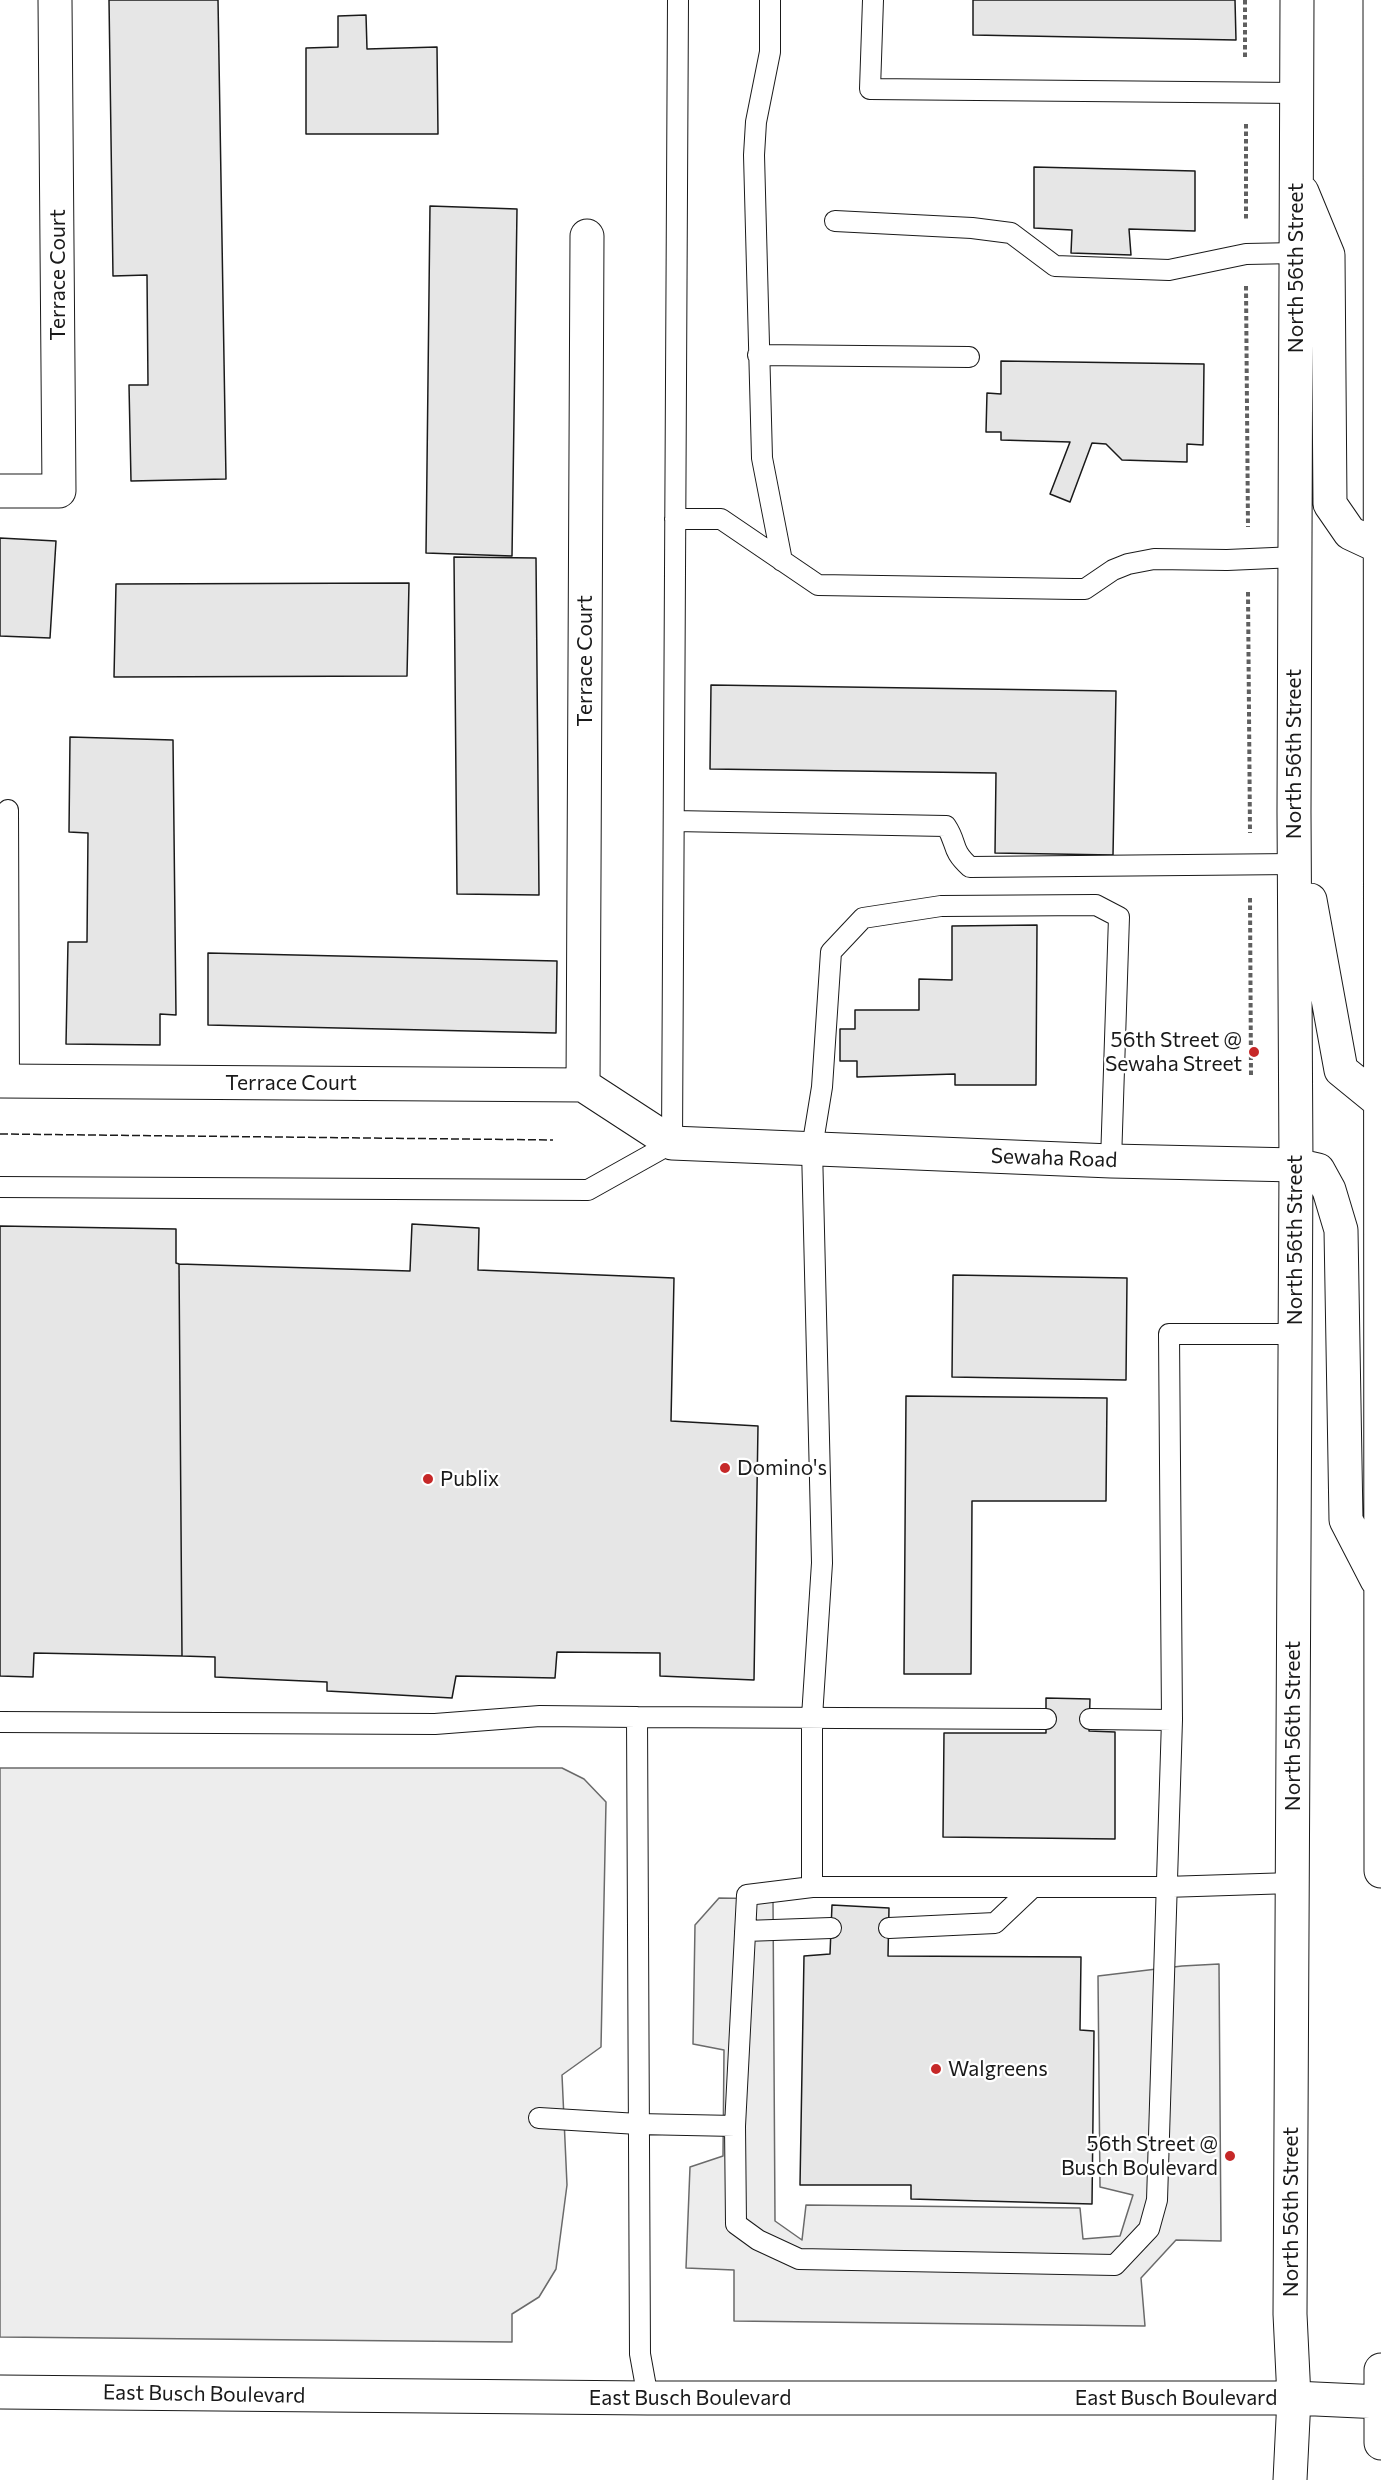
<!DOCTYPE html>
<html>
<head>
<meta charset="utf-8">
<style>
	body { margin:0 }
	canvas { display:block; background:#fff }
</style>
</head>
<body>
<canvas width="1381" height="2480"></canvas>
<script>
const g = document.querySelector('canvas').getContext('2d');
g.lineJoin = 'round';
function fillPath(path, color) { g.fillStyle = color; g.fill(path, 'evenodd'); }
function strokePath(path, color, width, dash) { g.strokeStyle = color; g.lineWidth = width; g.lineCap = dash ? 'butt' : 'round'; g.setLineDash(dash || []); g.stroke(path); }
function write(font, color, halo, rows, align = 'center') {
  g.font = font + ' Commissioner,sans-serif'; g.lineWidth = 4.5; g.setLineDash([]); g.textBaseline = 'middle'; g.strokeStyle = halo; g.fillStyle = color; for (const [text, x, y, turn = 0] of rows) {
    g.save(); g.translate(x, y); g.rotate((+turn || 0) * Math.PI / 180); g.textAlign = isNaN(turn) ? turn : align; if (halo) g.strokeText(text, 0, 0); g.fillText(text, 0, 0); g.restore();
  }
}
const parking = new Path2D(`
	M 0,1768 L 562,1768 L 584,1779 L 606,1802 L 601,2047 L 562,2075 L 567,2185 L 556,2269 L 539,2297 L 512,2314 L 512,2342 L 0,2337 Z
	M 719,1898 L 773,1899 L 775,2221 L 802,2240 L 806,2205 L 1080,2208 L 1083,2239 L 1120,2236 L 1133,2195 L 1100,2187 L 1098,1976 L 1182,1966 L 1219,1964 L 1221,2241 L 1176,2240 L 1141,2278 L 1145,2326 L 734,2321 L 734,2270 L 686,2268 L 690,2167 L 723,2156 L 724,2050 L 693,2044 L 695,1925 Z`);
fillPath(parking, '#ededed');
strokePath(parking, '#6a6a6a', 1.5);
const building = new Path2D(`
	M 109,0 L 218,0 L 226,479 L 131,481 L 129,385 L 148,385 L 147,275 L 113,276 Z
	M 973,0 L 1235,0 L 1236,40 L 973,35 Z
	M 366,15 L 367,49 L 437,47 L 438,134 L 306,134 L 306,48 L 338,47 L 338,16 Z
	M 1034,167 L 1195,171 L 1195,231 L 1129,229 L 1131,255 L 1071,253 L 1072,230 L 1034,228 Z
	M 430,206 L 517,209 L 512,556 L 426,553 Z
	M 1001,361 L 1204,364 L 1203,445 L 1187,444 L 1187,462 L 1122,460 L 1106,444 L 1092,443 L 1070,502 L 1050,494 L 1070,442 L 1001,440 L 1001,432 L 986,432 L 987,393 L 1001,394 Z
	M 0,538 L 56,541 L 50,638 L 0,636 Z
	M 454,557 L 536,558 L 539,895 L 457,894 Z
	M 409,583 L 407,676 L 114,677 L 116,584 Z
	M 711,685 L 1116,691 L 1113,855 L 995,853 L 996,773 L 710,769 Z
	M 70,737 L 173,740 L 176,1015 L 160,1014 L 160,1045 L 66,1044 L 68,942 L 87,942 L 88,833 L 69,832 Z
	M 1037,925 L 1036,1085 L 955,1085 L 955,1074 L 857,1077 L 857,1061 L 840,1061 L 840,1029 L 855,1029 L 855,1010 L 919,1010 L 919,979 L 952,980 L 952,926 Z
	M 208,953 L 557,961 L 556,1033 L 208,1025 Z
	M 412,1224 L 479,1228 L 478,1270 L 674,1278 L 671,1421 L 758,1426 L 754,1680 L 660,1676 L 660,1653 L 557,1652 L 555,1678 L 456,1676 L 452,1698 L 327,1691 L 327,1682 L 215,1677 L 215,1657 L 182,1656 L 179,1264 L 410,1271 Z
	M 0,1226 L 176,1229 L 176,1263 L 179,1264 L 182,1656 L 34,1653 L 33,1677 L 0,1676 Z
	M 953,1275 L 1127,1278 L 1126,1380 L 952,1377 Z
	M 906,1396 L 1107,1398 L 1106,1501 L 972,1501 L 971,1674 L 904,1674 Z
	M 1046,1698 L 1090,1699 L 1089,1731 L 1115,1732 L 1115,1839 L 943,1837 L 944,1733 L 1046,1733 Z
	M 832,1905 L 889,1908 L 888,1956 L 1081,1957 L 1080,2030 L 1094,2031 L 1092,2204 L 911,2199 L 911,2185 L 800,2185 L 804,1956 L 830,1954 Z`);
fillPath(building, '#e6e6e6');
strokePath(building, '#1a1a1a', 1.5);
const service = new Path2D(`
	M 770,0 L 770,52 L 756,122 L 754,155 L 762,458 L 782,561
	M 873,0 L 870,89 L 1297,93
	M 835,221 L 972,228 L 1011,233 L 1055,266 L 1169,270 L 1246,254 L 1296,253
	M 758,355 L 969,357
	M 675,519 L 721,519 L 818,585 L 1074,589 L 1085,589 L 1113,570 L 1128,564 L 1154,559 L 1227,560 L 1296,557
	M 8,810 L 9,1081
	M 674,821 L 946,826 C 958,844 950,849 970,867 L 1294,864
	M 1111,1161 L 1119,917 L 1096,905 L 941,906 L 863,918 L 831,952 L 822,1087 L 812,1148 L 822,1563 L 812,1717 L 812,1887 L 1165,1887 L 1292,1883
	M 0,1187 L 588,1190 L 672,1143 L 678,0
	M 637,1717 L 1046,1719
	M 1090,1719 L 1172,1720
	M 0,1722 L 435,1724 L 540,1716 L 637,1717 L 640,2354 L 648,2398
	M 889,1928 L 995,1923 L 1033,1887
	M 745,1931 L 831,1928
	M 539,2118 L 638,2124 L 735,2126 L 736,2224 L 758,2240 L 799,2259 L 1115,2265 L 1149,2229 L 1157,2200 L 1172,1720 L 1169,1334 L 1295,1334
	M 735,2126 L 747,1895 L 812,1887`);
const minor = new Path2D(`
	M 0,491 L 59,491 L 55,0
	M 0,1081 L 583,1085 L 672,1143 L 1111,1161 L 1296,1165
	M 583,1085 L 587,236`);
const primary = new Path2D(`
	M 1380,0 L 1381,1871
	M 1302,192 L 1328,255 L 1330,504 L 1350,533 L 1380,547
	M 1310,900 L 1341,1070 L 1379,1101
	M 1296,1165 L 1318,1170 L 1329,1190 L 1341,1230 L 1346,1520 L 1377,1580
	M 1381,2370 L 1381,2443
	M 0,2392 L 648,2398 L 1294,2398 L 1381,2402
	M 1290,2480 L 1294,2398 L 1290,2314 L 1296,1165 L 1294,812 L 1297,0`);
strokePath(service, '#1a1a1a', 22);
strokePath(minor, '#1a1a1a', 35);
strokePath(primary, '#1a1a1a', 35);
strokePath(new Path2D(`
	M 1245,0 L 1245,59
	M 1246,124 L 1246,221
	M 1246,286 L 1248,527
	M 1248,592 L 1250,833
	M 1250,898 L 1251,1075`), '#5f5f5f', 4, [4.5, 3]);
strokePath(service, '#fff', 20);
strokePath(minor, '#fff', 33);
strokePath(primary, '#fff', 33);
strokePath(new Path2D(`
	M 0,1134 L 553,1140`), '#1a1a1a', 1.5, [8, 3]);
for (const [x, y, r, color] of [
	[1254,1052,6,"#c62828"],
	[725,1468,6,"#c62828"],
	[428,1479,6,"#c62828"],
	[936,2069,6,"#c62828"],
	[1230,2156,6,"#c62828"]
]) { const dot = new Path2D(); dot.arc(x, y, r, 0, 2 * Math.PI); g.fillStyle = color; g.fill(dot); strokePath(dot, '#fff', 2); }
write('21px', '#1a1a1a', '#fff', [
	["North 56th Street",1296,268,-90],
	["Terrace Court",58,275,-90],
	["Terrace Court",585,661,-90],
	["North 56th Street",1294,754,-90],
	["Terrace Court",291,1083],
	["Sewaha Road",1054,1158,2],
	["North 56th Street",1295,1240,-90],
	["North 56th Street",1293,1726,-90],
	["North 56th Street",1291,2212,-90],
	["East Busch Boulevard",204,2394,1],
	["East Busch Boulevard",690,2398],
	["East Busch Boulevard",1176,2398]
]);
write('21px', '#1a1a1a', '#fff', [
	["56th Street @",1242,1040,"right"],
	["Sewaha Street",1242,1064,"right"],
	["Domino's",737,1468],
	["Publix",440,1479],
	["Walgreens",948,2069],
	["56th Street @",1218,2144,"right"],
	["Busch Boulevard",1218,2168,"right"]
], 'left');
</script>
</body>
</html>
